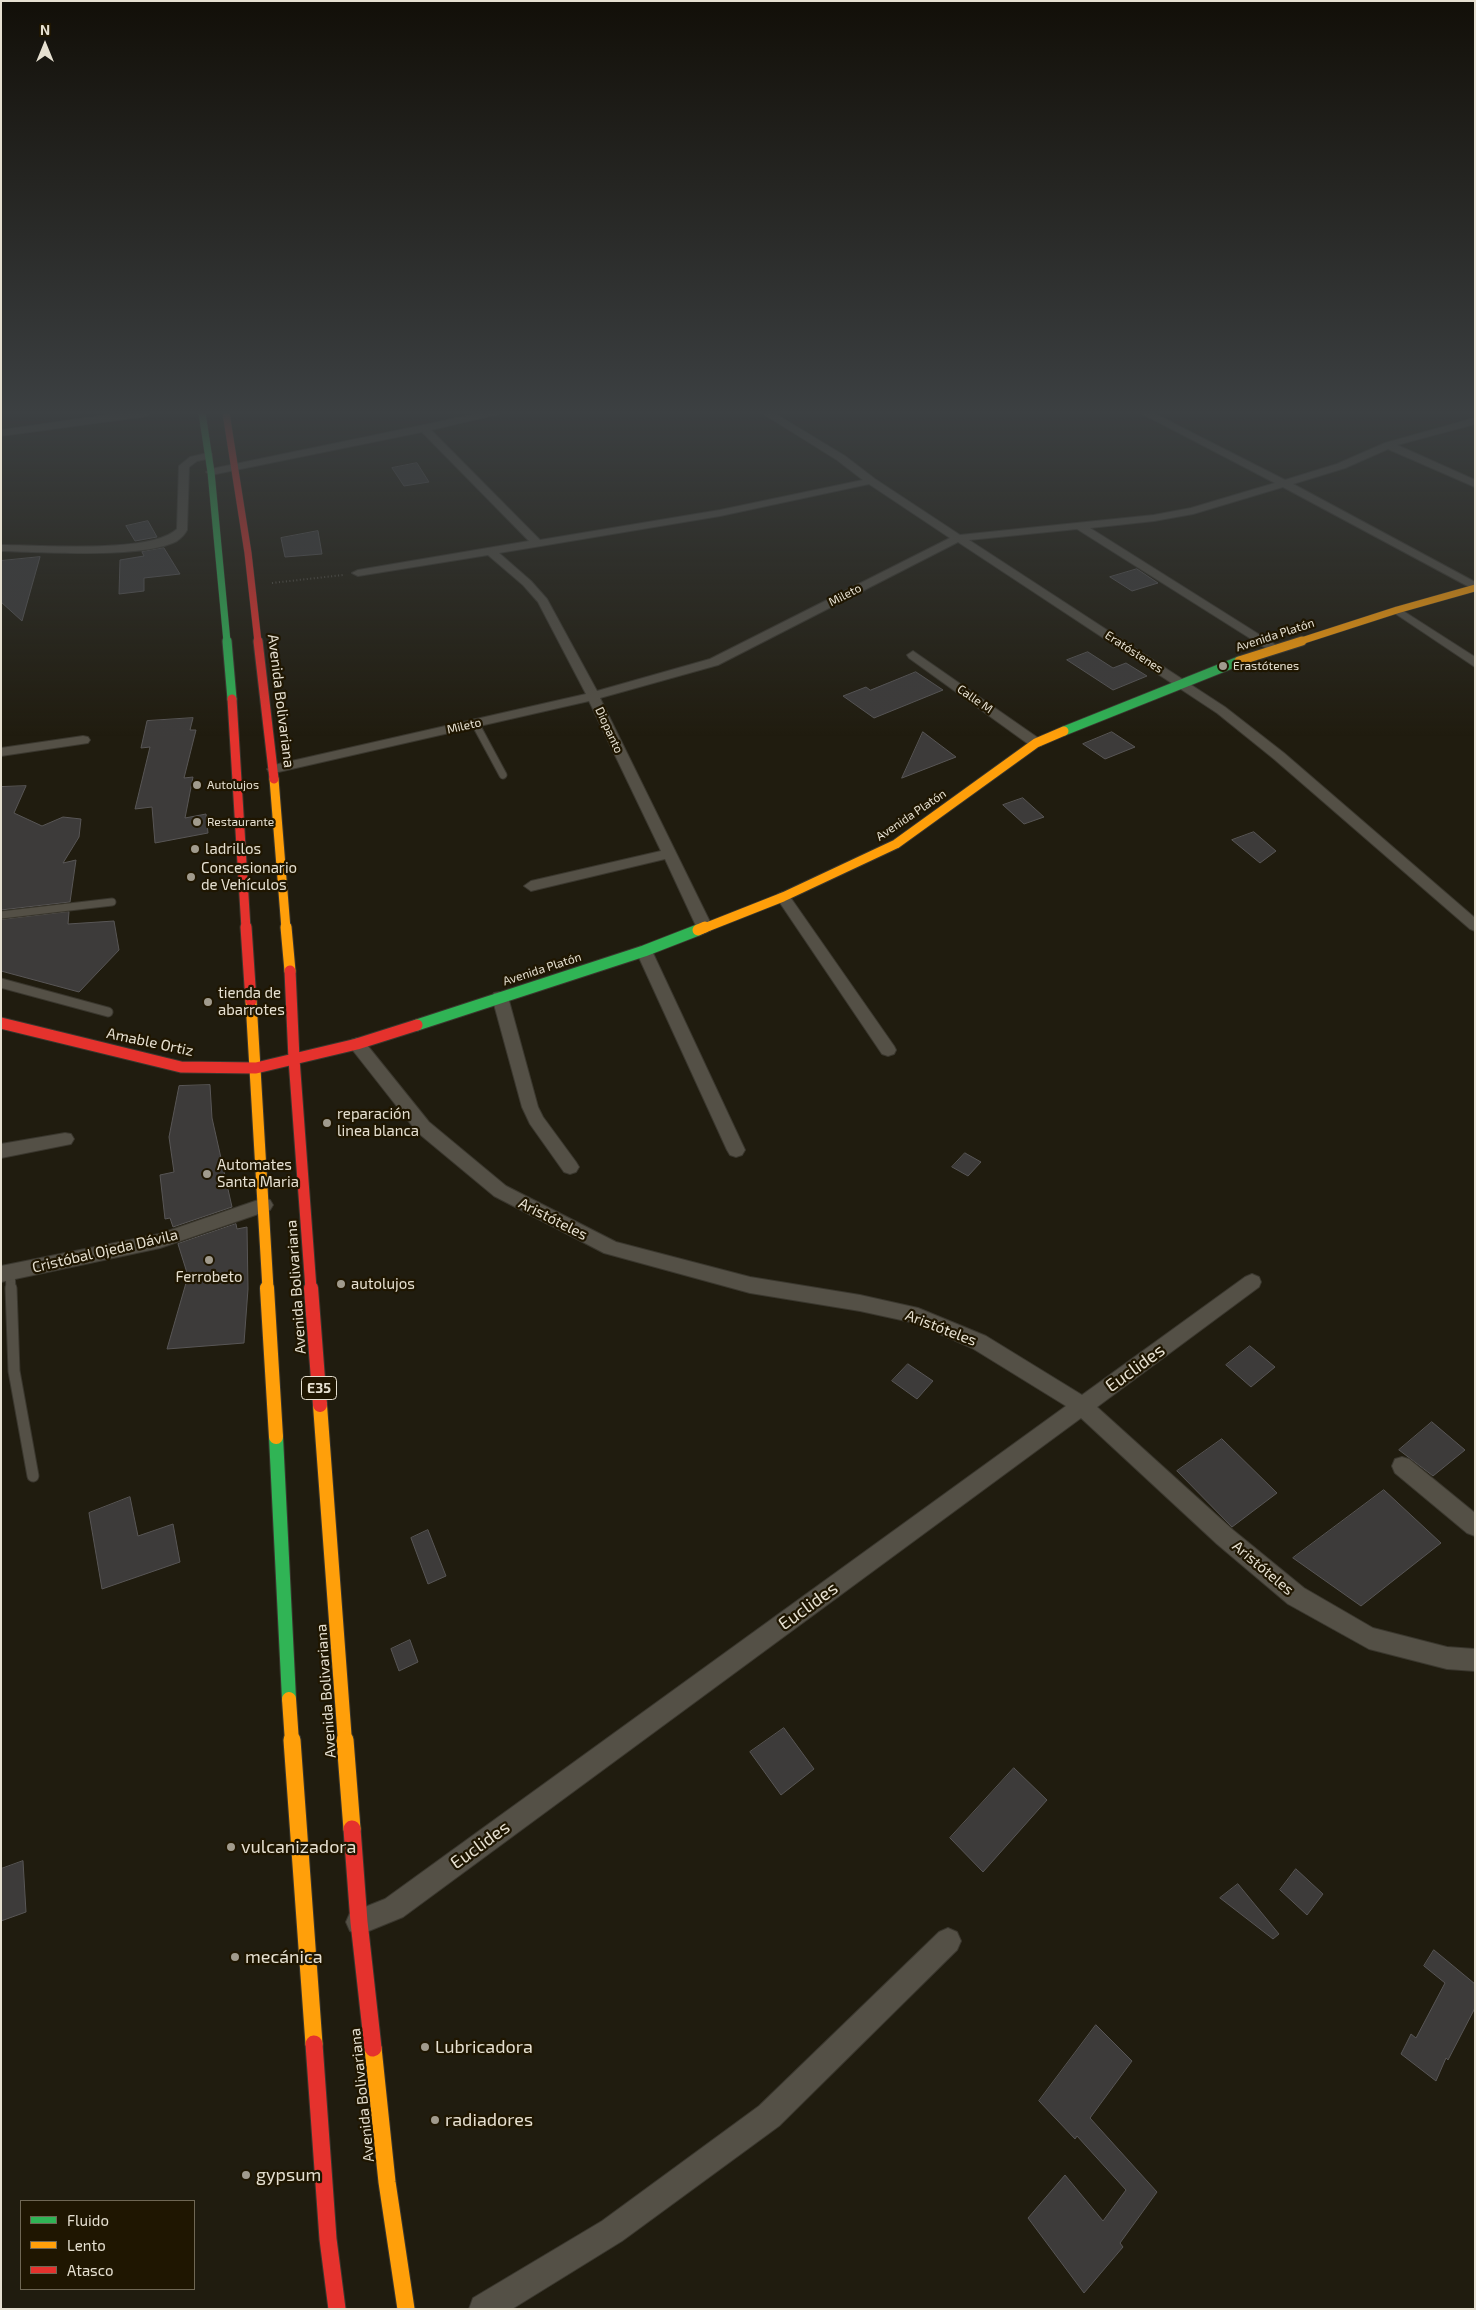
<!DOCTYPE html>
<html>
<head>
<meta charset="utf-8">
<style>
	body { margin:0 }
	#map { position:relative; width:1476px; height:2310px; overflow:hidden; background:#201c0f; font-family:"Exo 2",sans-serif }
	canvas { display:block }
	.frame { position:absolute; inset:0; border:2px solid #e6e0d1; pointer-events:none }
	.legend { position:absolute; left:20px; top:2200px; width:175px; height:90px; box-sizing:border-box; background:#1f1601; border:1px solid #6f6754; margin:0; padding:6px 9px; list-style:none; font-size:15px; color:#e6e0d1 }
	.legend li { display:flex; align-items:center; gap:10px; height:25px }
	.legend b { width:25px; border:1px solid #6f6754 }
	.north { position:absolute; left:20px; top:20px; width:50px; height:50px; -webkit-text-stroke:4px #1f1601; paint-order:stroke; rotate:0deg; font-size:14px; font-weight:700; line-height:20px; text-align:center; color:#e6e0d1 }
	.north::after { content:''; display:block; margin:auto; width:18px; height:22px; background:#e6e0d1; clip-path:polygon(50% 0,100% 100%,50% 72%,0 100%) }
</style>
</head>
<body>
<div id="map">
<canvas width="1476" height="2310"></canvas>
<div class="frame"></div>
<ul class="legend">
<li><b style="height:6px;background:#30b455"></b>Fluido</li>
<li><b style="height:6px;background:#ff9f0a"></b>Lento</li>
<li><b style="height:6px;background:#e5322d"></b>Atasco</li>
</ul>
<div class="north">N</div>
</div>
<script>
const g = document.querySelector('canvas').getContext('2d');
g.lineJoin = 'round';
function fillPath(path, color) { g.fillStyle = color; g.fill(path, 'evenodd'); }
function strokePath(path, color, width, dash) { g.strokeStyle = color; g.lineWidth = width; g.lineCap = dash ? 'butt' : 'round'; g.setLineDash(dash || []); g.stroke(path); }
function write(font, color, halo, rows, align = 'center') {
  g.font = font + ' "Exo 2",sans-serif'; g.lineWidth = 4.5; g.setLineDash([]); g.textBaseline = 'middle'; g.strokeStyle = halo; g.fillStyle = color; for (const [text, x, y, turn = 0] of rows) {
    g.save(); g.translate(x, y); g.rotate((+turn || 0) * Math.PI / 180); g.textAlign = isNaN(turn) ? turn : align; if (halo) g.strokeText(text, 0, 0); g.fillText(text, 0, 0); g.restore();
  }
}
const building = new Path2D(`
	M 417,463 L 429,482 L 404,486 L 392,468 Z
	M 148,521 L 157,537 L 135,541 L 126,526 Z
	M 318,531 L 322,554 L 285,557 L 281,538 Z
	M 164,548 L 180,574 L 144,578 L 144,591 L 119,594 L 120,560 L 144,556 L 142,552 Z
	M 40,557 L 22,621 L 1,602 L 1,561 Z
	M 1137,569 L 1158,583 L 1132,591 L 1110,577 Z
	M 1088,652 L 1113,668 L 1126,663 L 1147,676 L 1113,690 L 1067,660 Z
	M 916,672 L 943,690 L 874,718 L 843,696 L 866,687 L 870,690 Z
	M 193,718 L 190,730 L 196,730 L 184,778 L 193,777 L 185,818 L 206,814 L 208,833 L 155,843 L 152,807 L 135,809 L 150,747 L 141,748 L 147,721 Z
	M 923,732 L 956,757 L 902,778 Z
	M 1112,732 L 1135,747 L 1105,759 L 1083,744 Z
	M 26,786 L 14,813 L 42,826 L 63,817 L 81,819 L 79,837 L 63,863 L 76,860 L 70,902 L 1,910 L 1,787 Z
	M 1023,798 L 1044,817 L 1024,824 L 1003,805 Z
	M 1254,832 L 1276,851 L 1260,863 L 1232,840 Z
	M 69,912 L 68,924 L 114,921 L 119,950 L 79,992 L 1,971 L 1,920 Z
	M 210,1085 L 212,1118 L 232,1207 L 173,1227 L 170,1218 L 165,1219 L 160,1175 L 174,1172 L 169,1137 L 179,1086 Z
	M 965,1153 L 981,1162 L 968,1176 L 952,1167 Z
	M 236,1224 L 237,1229 L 247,1227 L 248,1289 L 244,1343 L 167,1349 L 188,1276 L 178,1244 Z
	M 1250,1346 L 1275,1367 L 1251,1387 L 1226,1365 Z
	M 908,1364 L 933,1381 L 917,1399 L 892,1381 Z
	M 1432,1422 L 1465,1450 L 1433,1476 L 1399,1450 Z
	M 1222,1439 L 1277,1493 L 1232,1527 L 1177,1471 Z
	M 1384,1490 L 1441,1543 L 1361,1606 L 1293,1558 Z
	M 130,1497 L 138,1536 L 173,1524 L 180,1562 L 102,1589 L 89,1513 Z
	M 428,1530 L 446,1576 L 428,1584 L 411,1538 Z
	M 410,1640 L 418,1662 L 399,1671 L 391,1649 Z
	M 784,1728 L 814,1769 L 781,1795 L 750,1752 Z
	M 1014,1768 L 1047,1800 L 983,1872 L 950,1838 Z
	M 23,1861 L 26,1912 L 1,1921 L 1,1869 Z
	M 1296,1869 L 1323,1894 L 1307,1915 L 1280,1890 Z
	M 1238,1884 L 1279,1934 L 1273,1939 L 1220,1898 Z
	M 1434,1950 L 1475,1984 L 1475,2008 L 1448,2060 L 1446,2058 L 1436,2081 L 1401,2054 L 1411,2034 L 1416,2038 L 1445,1983 L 1424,1966 Z
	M 1096,2025 L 1132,2061 L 1090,2118 L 1157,2192 L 1120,2243 L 1123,2247 L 1084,2293 L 1028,2218 L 1065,2175 L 1103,2221 L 1126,2190 L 1077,2136 L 1075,2139 L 1039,2101 Z`);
fillPath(building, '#3d3b3a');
strokePath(building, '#585656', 1);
const laneFar2 = new Path2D(`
	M 475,723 L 503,775
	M 1,915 L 112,902`);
const laneFar1 = new Path2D(`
	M 1,983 L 108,1012
	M 10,1272 L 11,1289`);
const lane = new Path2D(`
	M 11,1288 L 14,1371 L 33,1476`);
const street = new Path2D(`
	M 122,413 L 151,413 L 147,416 L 1,436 L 1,430 Z
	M 482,413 L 502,413 L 431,430 L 540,540 L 720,510 L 863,480 L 837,460 L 762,413 L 774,413 L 845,456 L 875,479 L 960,535 L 1154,515 L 1191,508 L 1275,483 L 1141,413 L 1153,413 L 1285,480 L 1337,464 L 1385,443 L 1475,418 L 1475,424 L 1397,445 L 1475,480 L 1475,487 L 1388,449 L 1345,468 L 1293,484 L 1475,582 L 1475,590 L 1283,487 L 1193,514 L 1154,521 L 1090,528 L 1279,647 L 1281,650 L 1275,654 L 1077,529 L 969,540 L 1225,707 L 1284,753 L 1475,918 L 1475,931 L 1470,929 L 1274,759 L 1217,713 L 958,542 L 718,665 L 600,698 L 713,928 L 710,931 L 700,931 L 697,928 L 665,859 L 531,891 L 524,886 L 531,881 L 661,851 L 589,701 L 274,773 L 269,772 L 267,769 L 274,765 L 586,694 L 538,602 L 523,585 L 488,555 L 358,576 L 352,573 L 358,570 L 529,541 L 422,432 L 211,475 L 206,472 L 211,469 ZM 869,484 L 950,538 L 710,659 L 597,691 L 547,599 L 531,581 L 499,553 L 720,516 Z
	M 208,453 L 212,454 L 212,458 L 197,461 L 189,467 L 187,530 C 185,534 181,538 177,541 C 143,559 42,552 1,551 L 1,545 C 39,545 151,554 177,529 L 179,466 L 190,457 Z
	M 1397,607 L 1475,657 L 1475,667 L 1393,612 L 1391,610 Z
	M 913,651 L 1041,740 L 1043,743 L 1041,746 L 1031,746 L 909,658 L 907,655 Z
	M 83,736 L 88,737 L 90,740 L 88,743 L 1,756 L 1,748 Z
	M 783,892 L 788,894 L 894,1046 L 896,1050 L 894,1054 L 888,1056 L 882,1054 L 776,897 L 778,894 Z
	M 644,946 L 649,947 L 652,951 L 745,1150 L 742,1155 L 736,1157 L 730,1155 L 727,1150 L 636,951 L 639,947 Z
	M 500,992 L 506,993 L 508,997 L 538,1107 L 543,1117 L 576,1162 L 579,1167 L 576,1172 L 570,1174 L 564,1172 L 530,1124 L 522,1107 L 492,997 L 494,993 Z
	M 357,1038 L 363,1040 L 429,1122 L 506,1186 L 616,1242 L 750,1277 L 860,1295 L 918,1308 L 986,1336 L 1082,1395 L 1245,1277 L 1252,1274 L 1259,1277 L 1261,1282 L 1259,1287 L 1097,1407 L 1233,1530 L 1304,1588 L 1373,1628 L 1447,1647 L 1475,1649 L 1475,1671 L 1447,1669 L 1369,1649 L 1288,1604 L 1217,1544 L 1081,1418 L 403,1917 L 359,1935 L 350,1931 L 346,1922 L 350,1913 L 385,1899 L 1066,1406 L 972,1348 L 915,1323 L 860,1311 L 750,1293 L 604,1253 L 494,1196 L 417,1132 L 351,1048 L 349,1044 L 351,1040 Z
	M 65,1133 L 71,1134 L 74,1139 L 71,1144 L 1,1158 L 1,1144 Z
	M 264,1198 L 270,1200 L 273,1205 L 270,1210 L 160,1248 L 1,1282 L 1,1266 L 159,1234 Z
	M 1402,1457 L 1409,1459 L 1475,1513 L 1475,1536 L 1467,1533 L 1395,1473 L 1392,1466 L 1395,1459 Z
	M 948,1928 L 957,1932 L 961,1941 L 957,1950 L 779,2126 L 622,2241 L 512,2309 L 469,2309 L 473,2298 L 602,2221 L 759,2106 L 939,1932 Z`);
const fastFar3 = new Path2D(`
	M 202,413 L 211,472 L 227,642`);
const fastFar2 = new Path2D(`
	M 227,641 L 232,699
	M 1064,731 L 1239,661`);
const fastFar1 = new Path2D(`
	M 417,1025 L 644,951 L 698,930`);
const fast = new Path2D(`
	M 276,1437 L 289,1699`);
const slowFar4 = new Path2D(`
	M 1298,642 L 1397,610 L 1475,588`);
const slowFar3 = new Path2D(`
	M 1239,661 L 1302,641
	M 274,779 L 286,929
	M 702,929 L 783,897 L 896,844 L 1036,743 L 1064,731`);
const slowFar2 = new Path2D(`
	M 286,927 L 290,971
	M 698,930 L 705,927
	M 251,1001 L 268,1289`);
const slowFar1 = new Path2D(`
	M 267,1288 L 276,1437
	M 320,1405 L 345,1742
	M 289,1699 L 292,1742`);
const slow = new Path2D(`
	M 292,1740 L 314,2044
	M 345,1740 L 352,1829
	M 373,2048 L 387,2182 L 406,2309`);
const jamFar4 = new Path2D(`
	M 226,413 L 248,553 L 258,642`);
const jamFar3 = new Path2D(`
	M 258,641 L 274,779
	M 232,699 L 246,929`);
const jamFar2 = new Path2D(`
	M 246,927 L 251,1001
	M 290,971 L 294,1059 L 311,1289
	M 1,1023 L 181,1067 L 256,1068 L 357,1044 L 417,1025`);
const jamFar1 = new Path2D(`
	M 311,1288 L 320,1405`);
const jam = new Path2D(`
	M 352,1829 L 359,1922 L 373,2048
	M 314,2044 L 328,2239 L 337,2309`);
strokePath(laneFar2, '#3a372e', 9);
strokePath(laneFar1, '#3a372e', 11);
strokePath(lane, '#3a372e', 13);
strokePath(street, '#3a372e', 2);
strokePath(fastFar3, '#3a372e', 8);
strokePath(fastFar2, '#3a372e', 11);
strokePath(fastFar1, '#3a372e', 13);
strokePath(fast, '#3a372e', 16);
strokePath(slowFar4, '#3a372e', 8);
strokePath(slowFar3, '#3a372e', 11);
strokePath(slowFar2, '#3a372e', 13);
strokePath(slowFar1, '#3a372e', 16);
strokePath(slow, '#3a372e', 19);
strokePath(jamFar4, '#3a372e', 8);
strokePath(jamFar3, '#3a372e', 11);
strokePath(jamFar2, '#3a372e', 13);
strokePath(jamFar1, '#3a372e', 16);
strokePath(jam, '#3a372e', 19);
strokePath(new Path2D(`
	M 272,583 L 343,575`), '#565249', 2, [1, 2.5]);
strokePath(laneFar2, '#545046', 7);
strokePath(laneFar1, '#545046', 9);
strokePath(lane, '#545046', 11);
fillPath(street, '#545046');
strokePath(fastFar3, '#30b455', 7);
strokePath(fastFar2, '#30b455', 9);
strokePath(fastFar1, '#30b455', 11);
strokePath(fast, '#30b455', 14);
strokePath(slowFar4, '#ff9f0a', 7);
strokePath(slowFar3, '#ff9f0a', 9);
strokePath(slowFar2, '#ff9f0a', 11);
strokePath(slowFar1, '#ff9f0a', 14);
strokePath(slow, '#ff9f0a', 17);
strokePath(jamFar4, '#e5322d', 7);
strokePath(jamFar3, '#e5322d', 9);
strokePath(jamFar2, '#e5322d', 11);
strokePath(jamFar1, '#e5322d', 14);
strokePath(jam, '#e5322d', 17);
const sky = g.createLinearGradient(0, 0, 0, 737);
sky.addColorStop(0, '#120f08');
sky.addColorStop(0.56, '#3c4042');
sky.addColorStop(1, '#3c404200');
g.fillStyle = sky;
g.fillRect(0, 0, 1476, 737);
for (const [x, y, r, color] of [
	[1223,666,5,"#a19b8d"],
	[197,785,5,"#a19b8d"],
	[197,822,5,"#a19b8d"],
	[195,849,5,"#a19b8d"],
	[191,877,5,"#a19b8d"],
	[208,1002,5,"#a19b8d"],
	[327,1123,5,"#a19b8d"],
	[207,1174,5,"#a19b8d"],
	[209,1260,5,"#a19b8d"],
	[341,1284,5,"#a19b8d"],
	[231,1847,5,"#a19b8d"],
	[235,1957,5,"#a19b8d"],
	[425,2047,5,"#a19b8d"],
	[435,2120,5,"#a19b8d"],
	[246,2175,5,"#a19b8d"]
]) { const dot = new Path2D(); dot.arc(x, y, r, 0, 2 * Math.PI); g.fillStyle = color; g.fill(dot); strokePath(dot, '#1f1601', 2); }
write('12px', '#e6e0d1', '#1f1601', [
	["Mileto",845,595,-27],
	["Avenida Platón",1275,635,-18],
	["Eratóstenes",1134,652,33],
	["Calle M",975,699,35],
	["Mileto",464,726,-13],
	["Diopanto",609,730,65],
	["Avenida Platón",911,815,-34],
	["Avenida Platón",542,969,-18]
]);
write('12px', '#e6e0d1', '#1f1601', [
	["Erastótenes",1233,666],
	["Autolujos",207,785],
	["Restaurante",207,822]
], 'left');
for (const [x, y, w] of [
	[319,1388,35]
]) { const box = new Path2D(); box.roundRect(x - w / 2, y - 11.5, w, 23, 4); g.fillStyle = '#1f1601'; g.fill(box); strokePath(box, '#e6e0d1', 1); }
write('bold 14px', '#e6e0d1', null, [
	["E35",319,1388]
]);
write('15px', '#e6e0d1', '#1f1601', [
	["Avenida Bolivariana",281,701,83],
	["Amable Ortiz",150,1042,12],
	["Aristóteles",553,1219,27],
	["Cristóbal Ojeda Dávila",105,1251,-13],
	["Avenida Bolivariana",296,1287,-94],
	["Aristóteles",941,1328,21],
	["Aristóteles",1263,1568,40],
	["Avenida Bolivariana",326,1691,-94],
	["Avenida Bolivariana",362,2095,-96]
]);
write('15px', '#e6e0d1', '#1f1601', [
	["ladrillos",205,849],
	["Concesionario",201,868],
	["de Vehículos",201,885],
	["tienda de",218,993],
	["abarrotes",218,1010],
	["reparación",337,1114],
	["linea blanca",337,1131],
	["Automates",217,1165],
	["Santa Maria",217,1182],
	["Ferrobeto",209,1277,"center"],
	["autolujos",351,1284]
], 'left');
write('18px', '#e6e0d1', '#1f1601', [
	["Euclides",1135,1368,-36],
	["Euclides",808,1606,-36],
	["Euclides",480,1845,-36]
]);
write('18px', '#e6e0d1', '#1f1601', [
	["vulcanizadora",241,1847],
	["mecánica",245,1957],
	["Lubricadora",435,2047],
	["radiadores",445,2120],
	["gypsum",256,2175]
], 'left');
</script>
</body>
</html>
